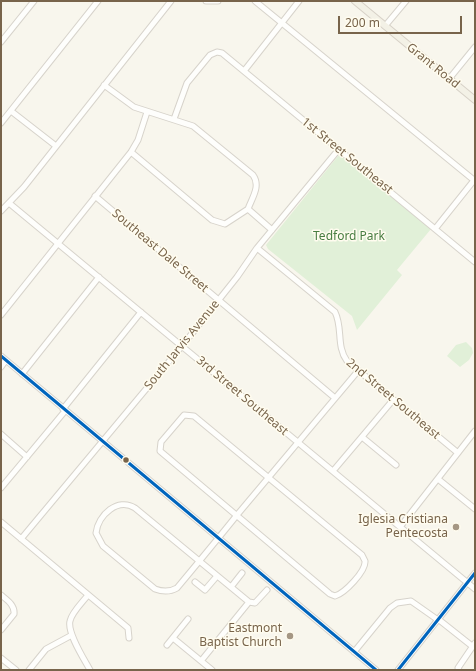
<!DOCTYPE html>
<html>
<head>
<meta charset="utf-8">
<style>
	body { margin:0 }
	#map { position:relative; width:476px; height:671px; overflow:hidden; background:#f8f6ed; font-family:"Noto Sans",sans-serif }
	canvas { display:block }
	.frame { position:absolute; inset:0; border:2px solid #78644b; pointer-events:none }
	.scale { position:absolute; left:338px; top:16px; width:124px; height:18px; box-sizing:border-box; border:2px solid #78644b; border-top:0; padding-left:5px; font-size:12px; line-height:14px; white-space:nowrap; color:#78644b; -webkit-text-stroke:3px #fffcef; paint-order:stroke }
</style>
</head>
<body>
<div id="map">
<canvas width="476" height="671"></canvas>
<div class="frame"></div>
<div class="scale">200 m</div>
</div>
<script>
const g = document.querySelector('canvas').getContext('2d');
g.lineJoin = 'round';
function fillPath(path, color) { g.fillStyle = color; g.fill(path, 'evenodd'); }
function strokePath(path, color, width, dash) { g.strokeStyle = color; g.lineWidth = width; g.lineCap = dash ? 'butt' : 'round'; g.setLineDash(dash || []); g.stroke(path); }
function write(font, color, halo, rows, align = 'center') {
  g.font = font + ' "Noto Sans",sans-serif'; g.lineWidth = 3; g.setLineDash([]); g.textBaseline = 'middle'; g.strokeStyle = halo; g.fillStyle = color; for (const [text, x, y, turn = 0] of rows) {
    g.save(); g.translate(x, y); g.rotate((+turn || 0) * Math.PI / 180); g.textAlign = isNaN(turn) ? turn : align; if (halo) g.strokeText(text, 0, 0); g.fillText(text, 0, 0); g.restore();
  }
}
fillPath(new Path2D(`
	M 342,155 L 431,229 L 397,270 L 402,275 L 357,330 L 352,316 L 268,249 L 266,245 L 338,156 Z
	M 466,342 L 472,348 L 473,353 L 469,360 L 460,367 L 447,356 L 456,345 Z`), '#e1f0d8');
const minor = new Path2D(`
	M 206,1 L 218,1
	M 255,1 L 475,181
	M 385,26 L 406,1
	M 1,42 L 34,1
	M 244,71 L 299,1
	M 449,79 L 475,47
	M 104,85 L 134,107 L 193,126 L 253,175 C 261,186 252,198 248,209
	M 11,111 L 56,146
	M 174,119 L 187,83 L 210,55 L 217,52 L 222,53 L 475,262
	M 1,123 L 98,1
	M 131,152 L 212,220 L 225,224 L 248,209
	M 95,196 L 335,398
	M 9,203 L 475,589
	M 248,209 L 272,230
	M 1,211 L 24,187 L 171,1
	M 435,229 L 475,179
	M 257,248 L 335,312 C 343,328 336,346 347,361 L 458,453
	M 1,315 L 131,152 L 138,140 L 147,112
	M 1,356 L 376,670
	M 1,367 L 6,360
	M 22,374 L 99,277
	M 63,409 L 141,312
	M 184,415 L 194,416 L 362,555 L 365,561 C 366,571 345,593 335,596 L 330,594 L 160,451 L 161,442 Z
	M 1,434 L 27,457
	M 362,437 L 396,465
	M 333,471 L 393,400
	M 438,479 L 475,509
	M 1,488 L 65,411
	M 1,522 L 128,628 L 129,638
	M 400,527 L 475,431
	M 21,539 L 182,346 L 237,277 L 257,248 L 339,149
	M 195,582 L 205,590 L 217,576
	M 231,587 L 242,573
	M 1,595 C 7,600 15,605 14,614 L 1,630
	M 88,595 C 82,603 72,612 70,621 C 67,633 84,659 90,670
	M 249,602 L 255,603 L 267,590
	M 438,619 L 472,646
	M 173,638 L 212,670
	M 167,645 L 188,619
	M 354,652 L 390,608 L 397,603 L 411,601 L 438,620
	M 1,658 L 16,670
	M 201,661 L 249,602 L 135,508 C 118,497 98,515 96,533 L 103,546 L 155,589 C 163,592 170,592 177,588 C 197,564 217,540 237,515 L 358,371
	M 29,670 L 46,649 L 72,635
	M 398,670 L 475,573
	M 459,670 L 458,668 L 475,643`);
const major = new Path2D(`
	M 355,1 L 475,100`);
strokePath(minor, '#d7d3cb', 7);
strokePath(major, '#d7d1c7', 8);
strokePath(minor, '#fefefc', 5);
strokePath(major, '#f3f1e6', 6);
strokePath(new Path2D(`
	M 1,356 L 376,670
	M 398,670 L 475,573`), '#0065bd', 3);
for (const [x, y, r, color] of [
	[126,460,3.5,"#78644b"],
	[456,527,4,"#a59784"],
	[290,636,4,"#a59784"]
]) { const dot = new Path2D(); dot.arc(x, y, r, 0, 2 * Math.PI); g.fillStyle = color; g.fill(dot); strokePath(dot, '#fffcef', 1.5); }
write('12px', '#78644b', '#fffcef', [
	["Grant Road",433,66,39],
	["1st Street Southeast",347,156,39],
	["Southeast Dale Street",160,251,40],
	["South Jarvis Avenue",182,345,-51],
	["3rd Street Southeast",242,396,40],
	["2nd Street Southeast",393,399,40]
]);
write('12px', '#497e42', '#fffcef', [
	["Tedford Park",349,237]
]);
write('12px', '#78644b', '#fffcef', [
	["Iglesia Cristiana",448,520],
	["Pentecosta",448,534],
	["Eastmont",282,629],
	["Baptist Church",282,643]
], 'right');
</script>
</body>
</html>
